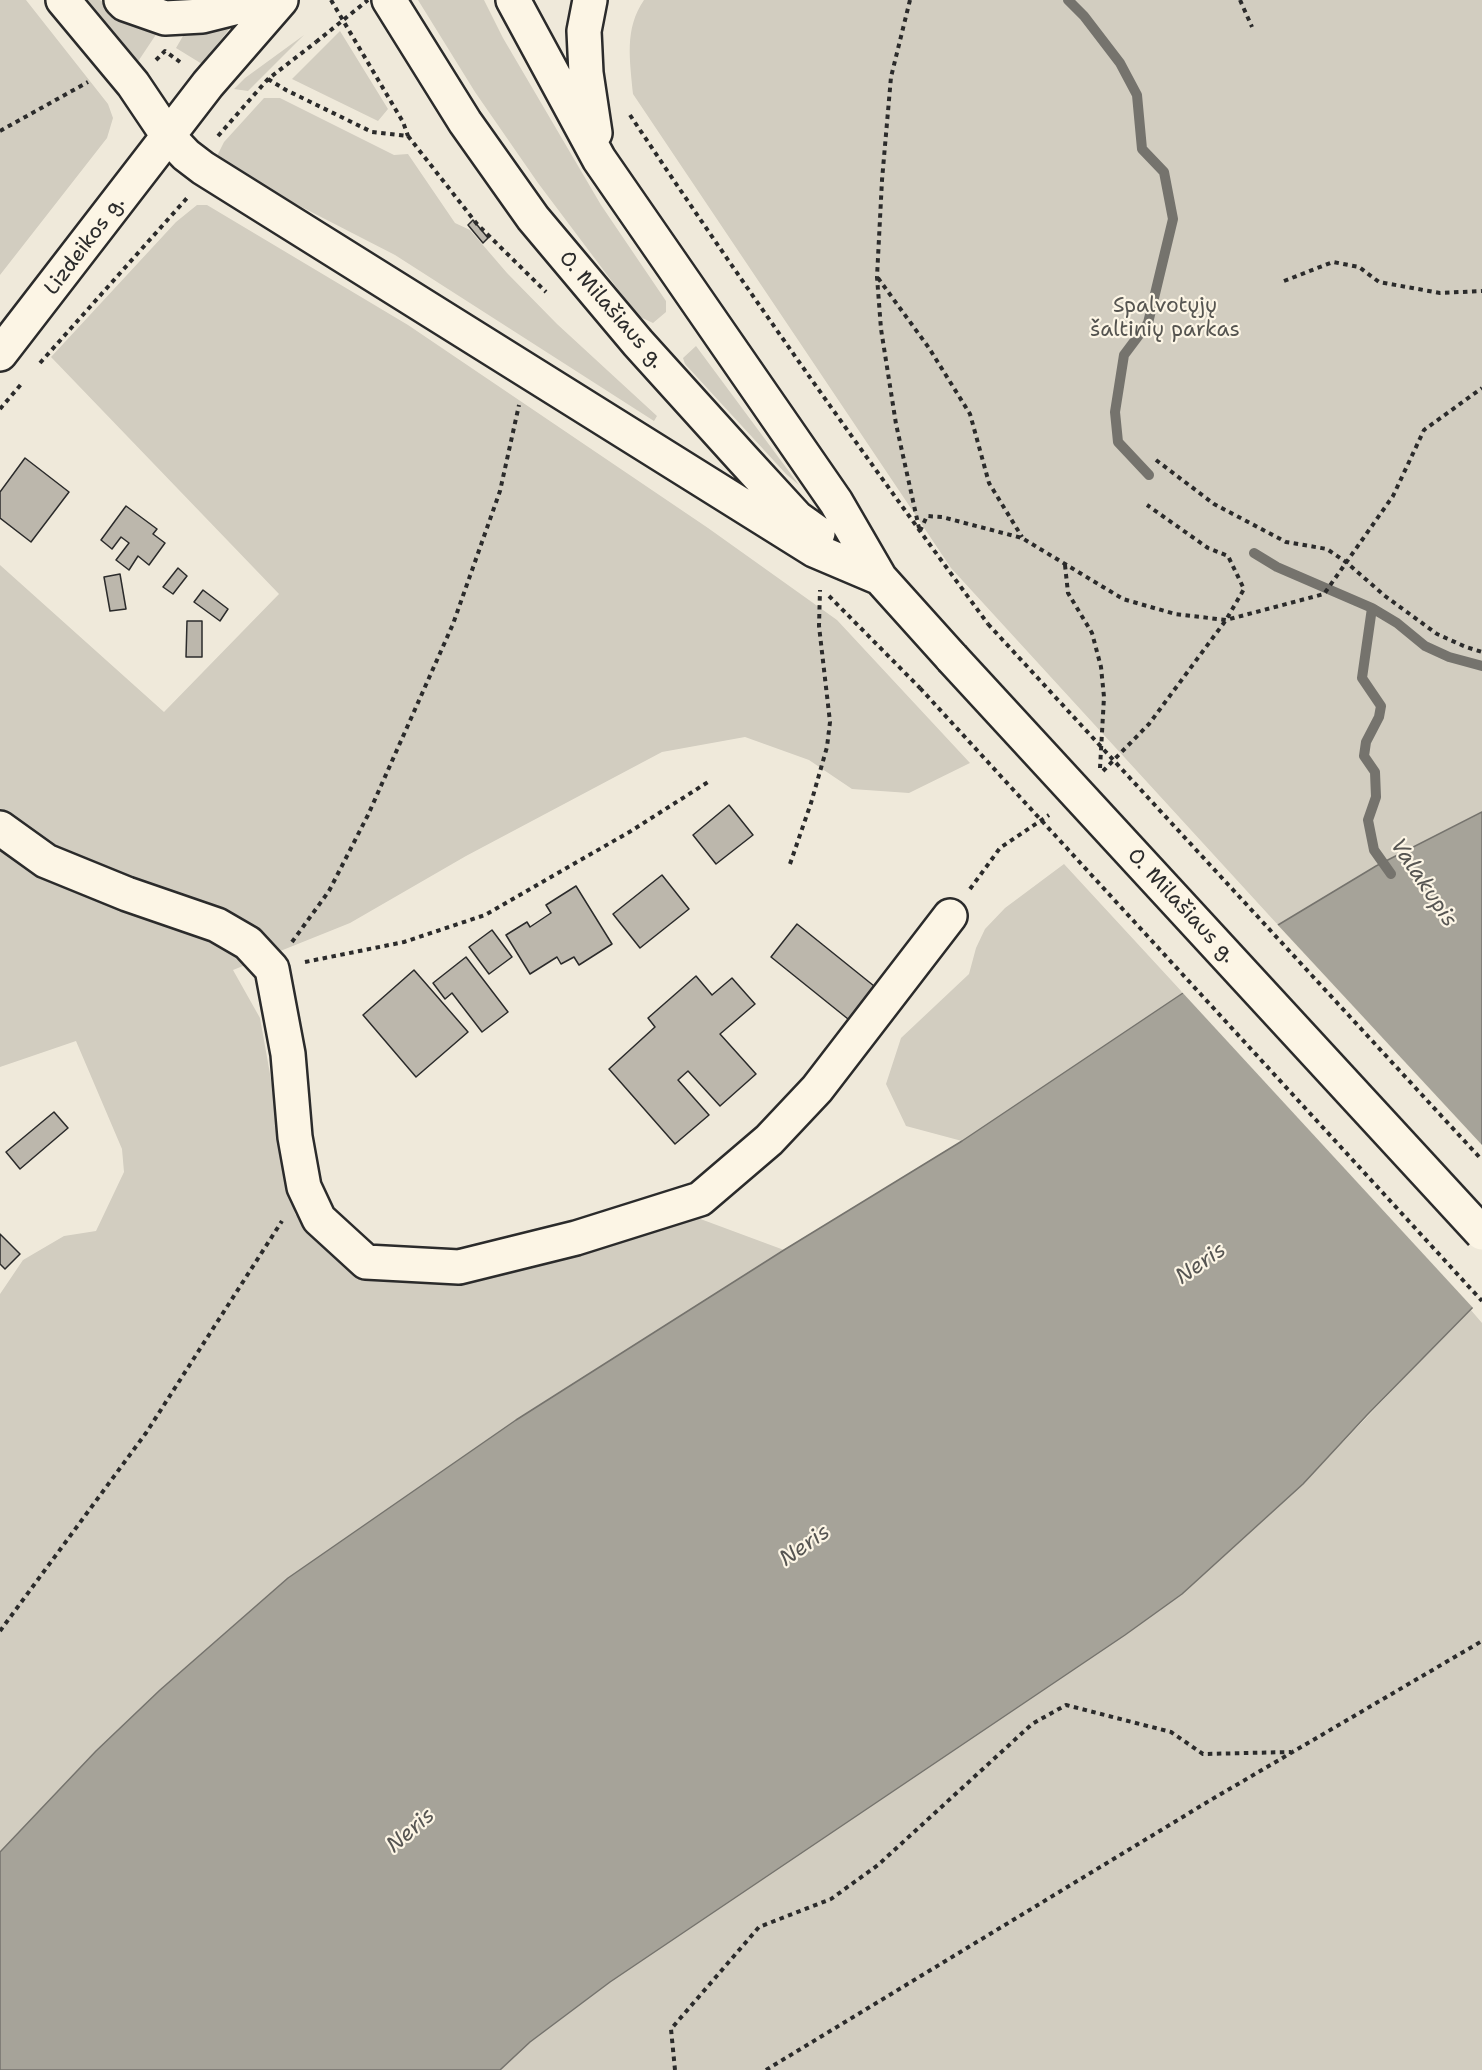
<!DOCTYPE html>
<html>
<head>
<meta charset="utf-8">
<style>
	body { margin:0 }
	canvas { display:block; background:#efe9da }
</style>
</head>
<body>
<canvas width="1482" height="2070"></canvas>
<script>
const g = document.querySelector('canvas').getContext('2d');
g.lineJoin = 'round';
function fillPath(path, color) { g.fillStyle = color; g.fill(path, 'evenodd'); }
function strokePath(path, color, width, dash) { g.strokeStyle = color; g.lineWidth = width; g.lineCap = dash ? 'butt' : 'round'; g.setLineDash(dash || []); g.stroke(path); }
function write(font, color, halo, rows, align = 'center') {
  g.font = font + ' "Shantell Sans",sans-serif'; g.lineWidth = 4.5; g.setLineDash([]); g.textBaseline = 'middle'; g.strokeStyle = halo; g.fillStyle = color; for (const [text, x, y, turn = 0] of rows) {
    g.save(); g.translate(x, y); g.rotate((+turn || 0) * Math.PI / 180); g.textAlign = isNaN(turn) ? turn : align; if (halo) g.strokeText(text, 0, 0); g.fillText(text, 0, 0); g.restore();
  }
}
fillPath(new Path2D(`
	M 0,0 L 26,0 L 108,104 L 113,118 L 107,138 L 0,275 Z
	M 83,0 L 100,0 L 125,19 L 140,28 L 157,33 L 137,63 Z
	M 418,0 L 484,0 L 503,38 L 601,205 L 666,301 L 666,312 L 653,323 L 638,316 L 538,183 L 475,92 Z
	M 644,0 L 1482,0 L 1482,812 L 1376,866 L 1278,925 L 951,568 L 633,94 C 630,60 624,29 644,0 Z
	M 231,25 L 230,28 L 202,64 L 176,48 L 183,36 L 206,33 Z
	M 340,31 L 388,109 L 378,121 L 292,79 Z
	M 304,35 L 248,91 L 234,89 L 245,78 Z
	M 264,98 L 280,98 L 394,155 L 408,154 L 455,223 L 470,230 L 507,273 L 557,324 L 657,416 L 654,421 L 395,255 L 214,162 L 224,142 Z
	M 197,205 L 207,205 L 408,325 L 708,528 L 837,620 L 970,763 L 909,793 L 852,789 L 809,760 L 745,737 L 662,752 L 466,856 L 350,923 L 233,970 L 260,1018 L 295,1214 L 336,1260 L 382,1276 L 687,1214 L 784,1250 L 516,1420 L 288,1578 L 160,1690 L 0,1852 L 0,1294 L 23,1260 L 64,1236 L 96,1231 L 124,1172 L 122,1149 L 76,1041 L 0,1067 L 0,565 L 164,712 L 279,594 L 51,357 L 176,222 Z
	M 696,346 L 799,485 L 786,474 L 685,364 L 683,358 Z
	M 1064,864 L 1183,993 L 962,1141 L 906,1126 L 886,1084 L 901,1038 L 969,974 L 976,948 L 985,929 L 1005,908 Z
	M 1470,1309 L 1482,1323 L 1482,2070 L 500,2070 L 530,2042 L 610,1982 L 1125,1635 L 1182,1594 L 1303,1484 Z`), '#d2cdc0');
const water = new Path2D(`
	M 1482,812 L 1482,1298 L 1367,1415 L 1303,1484 L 1182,1594 L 1125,1635 L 610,1982 L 530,2042 L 500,2070 L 0,2070 L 0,1852 L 96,1751 L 160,1690 L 288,1578 L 516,1420 L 784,1250 L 962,1141 L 1183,993 L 1278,925 L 1376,866 Z`);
fillPath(water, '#a6a399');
strokePath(water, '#75736d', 1.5);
fillPath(new Path2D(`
	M 1276,923 L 1482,1145 L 1482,1302 L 1474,1309 L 1181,991 Z`), '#efe9da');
strokePath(new Path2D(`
	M 1068,0 L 1084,16 L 1120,63 L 1137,95 L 1142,149 L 1164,172 L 1173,219 L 1148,323 L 1124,355 L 1115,412 L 1118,442 L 1149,475
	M 1254,553 L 1277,567 L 1372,608 L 1397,623 L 1425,646 L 1449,657 L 1482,666
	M 1372,608 L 1362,678 L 1381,706 L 1379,717 L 1366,742 L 1364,756 L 1375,772 L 1376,797 L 1368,820 L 1374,850 L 1391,874`), '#75736d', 10);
const building = new Path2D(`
	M 473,220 L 488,238 L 483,243 L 468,225 Z
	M 25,458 L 69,492 L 31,542 L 0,518 L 0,492 Z
	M 126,506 L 157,529 L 153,534 L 165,543 L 149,565 L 138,556 L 129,570 L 116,560 L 129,543 L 121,537 L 112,549 L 101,540 Z
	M 178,568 L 187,576 L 173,594 L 163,587 Z
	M 120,574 L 126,609 L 110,611 L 104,577 Z
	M 203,590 L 228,609 L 220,621 L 194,602 Z
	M 187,621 L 202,621 L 202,657 L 186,657 Z
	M 729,805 L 753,835 L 716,864 L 693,835 Z
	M 662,875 L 689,909 L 640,948 L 613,914 Z
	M 576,886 L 612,944 L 579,965 L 574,957 L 561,964 L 557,957 L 530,974 L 506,935 L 527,922 L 530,927 L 551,913 L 546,905 Z
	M 797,924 L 879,990 L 853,1023 L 771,957 Z
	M 492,930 L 512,957 L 489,974 L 469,947 Z
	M 466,957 L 508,1012 L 482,1032 L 452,993 L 445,999 L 433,983 Z
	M 414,970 L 468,1032 L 416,1077 L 363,1015 Z
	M 696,976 L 712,995 L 732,978 L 755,1004 L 720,1034 L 756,1074 L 720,1106 L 688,1071 L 678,1080 L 709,1115 L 675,1144 L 609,1069 L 655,1027 L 648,1018 Z
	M 54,1112 L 68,1128 L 20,1169 L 6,1152 Z
	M 0,1234 L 20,1254 L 5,1269 L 0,1264 Z`);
fillPath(building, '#bcb7ac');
strokePath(building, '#2b2b2b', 1.5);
const minor = new Path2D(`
	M 0,354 L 168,136 L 133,84 L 63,0
	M 0,828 L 46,861 L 127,894 L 217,925 L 248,943 L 272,969 L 288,1054 L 295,1137 L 304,1187 L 319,1219 L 366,1262 L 459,1267 L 576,1238 L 700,1199 L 769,1140 L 817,1089 L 950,916`);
const primary = new Path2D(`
	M 121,0 L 125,4 L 165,18 L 202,16 L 266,0
	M 281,0 L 208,84 L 168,136 L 186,155 L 203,168 L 814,550 L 880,578
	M 389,0 L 465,122 L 533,218 L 638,343 L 742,458 L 797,518 L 818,533
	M 513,0 L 599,159 L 836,502 L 880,578 L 952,658
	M 590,0 L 584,31 L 586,73 L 595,133`);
strokePath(minor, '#2b2b2b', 38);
strokePath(primary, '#2b2b2b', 38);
strokePath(new Path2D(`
	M 331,0 L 403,122 L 408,136
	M 910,0 L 891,77 L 882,180 L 877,277 L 881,329 L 896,424 L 919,528
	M 1240,0 L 1252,27
	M 156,60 L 165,51 L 180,62
	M 268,79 L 286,90 L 372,132 L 408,136 L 477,224 L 546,292
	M 630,115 C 745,288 865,457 988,624
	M 0,131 L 88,82
	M 218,136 L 268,79 L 316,42
	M 878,278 L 929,348 L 970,414 L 989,483 L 1022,537
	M 1284,281 L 1333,262 L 1359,267 L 1379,282 L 1440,293 L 1482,291
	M 40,363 L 187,198
	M 0,409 L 23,382
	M 1156,460 L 1214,504 L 1286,542 L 1327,549 L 1346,562 L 1385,596 L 1437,634 L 1466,647 L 1482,652
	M 920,531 L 927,516 L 942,517 L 1022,538 L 1123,599 L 1175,614 L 1226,620 L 1324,594 L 1393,496 L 1424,430 L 1482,388
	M 1065,565 L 1068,593 L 1092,633 L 1101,667 L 1104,697 L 1100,768
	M 829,596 L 920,688
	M 1103,771 L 1149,724 L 1226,620 L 1244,589 L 1228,556 L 1208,548 L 1147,505
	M 790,864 L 811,803 L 827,747 L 830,722 L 819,626 L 820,590
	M 970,889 L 1000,848 L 1049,815
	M 292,942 L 329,891 L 368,815 L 453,624 L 500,491 L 519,405
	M 305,962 L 404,942 L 485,915 L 631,831 L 708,782
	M 0,1631 L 146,1433 L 282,1221
	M 675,2070 L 671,2029 L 759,1927 L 831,1899 L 878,1865 L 1032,1724 L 1066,1705 L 1171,1732 L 1203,1754 L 1291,1752
	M 766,2070 L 1209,1801 L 1482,1641`), '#2b2b2b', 4, [4.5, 4.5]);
strokePath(minor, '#fcf5e5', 33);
strokePath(primary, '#fcf5e5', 33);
const primaryBridge = new Path2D(`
	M 952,658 L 1482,1233`);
strokePath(primaryBridge, '#2b2b2b', 38, []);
strokePath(new Path2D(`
	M 316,42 L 368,0
	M 988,624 L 1482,1160
	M 920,688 L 1482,1301`), '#2b2b2b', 4, [4.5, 4.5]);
strokePath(primaryBridge, '#fcf5e5', 33);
write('21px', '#2b2b2b', '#fcf5e5', [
	["Lizdeikos g.",85,246,-53],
	["O. Milašiaus g.",611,310,49],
	["O. Milašiaus g.",1181,906,47]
]);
write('21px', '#555450', '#fcf5e5', [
	["Spalvotųjų",1165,307],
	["šaltinių parkas",1165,331]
]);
write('italic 22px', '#565552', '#fcf5e5', [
	["Valakupis",1423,883,56],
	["Neris",1201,1264,-35],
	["Neris",805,1546,-35],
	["Neris",411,1831,-41]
]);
</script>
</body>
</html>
